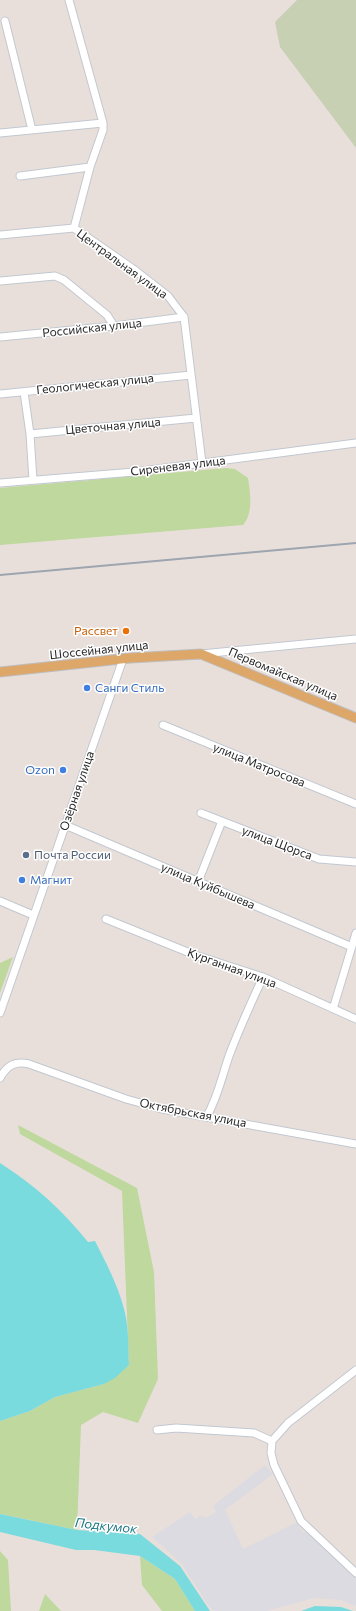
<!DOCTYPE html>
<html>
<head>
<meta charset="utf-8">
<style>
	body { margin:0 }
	canvas { display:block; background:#e8dfdb }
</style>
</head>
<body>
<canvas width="356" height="1611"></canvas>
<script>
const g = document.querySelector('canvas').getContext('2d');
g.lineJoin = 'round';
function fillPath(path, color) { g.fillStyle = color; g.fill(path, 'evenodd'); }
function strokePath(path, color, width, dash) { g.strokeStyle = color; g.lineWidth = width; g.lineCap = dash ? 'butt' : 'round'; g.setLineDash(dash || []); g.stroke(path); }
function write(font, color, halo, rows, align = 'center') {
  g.font = font + ' Commissioner,sans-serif'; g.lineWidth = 3; g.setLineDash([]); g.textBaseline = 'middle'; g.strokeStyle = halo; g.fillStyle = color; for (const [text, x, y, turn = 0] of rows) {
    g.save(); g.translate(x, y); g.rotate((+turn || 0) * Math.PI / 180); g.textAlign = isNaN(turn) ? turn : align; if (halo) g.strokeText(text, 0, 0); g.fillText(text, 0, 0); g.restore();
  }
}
fillPath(new Path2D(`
	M 265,1465 L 273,1474 L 225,1510 L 243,1549 L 297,1522 L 303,1533 L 313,1528 L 356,1572 L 356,1606 L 341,1600 L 314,1598 L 267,1611 L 214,1611 L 210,1608 L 181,1563 L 152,1537 L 190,1512 L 195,1519 L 202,1515 L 206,1518 L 216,1512 L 213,1506 Z`), '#dbdbe1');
fillPath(new Path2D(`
	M 226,468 L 235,469 L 248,478 C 250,492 254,513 243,525 L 0,545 L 0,488 Z
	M 13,957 L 0,993 L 0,963 Z
	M 18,1125 L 137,1188 L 154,1272 L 158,1379 L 138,1423 L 103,1412 L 81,1425 L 77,1530 L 0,1514 L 0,1421 L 30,1411 L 55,1397 L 104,1384 L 129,1365 L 122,1191 L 20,1134 Z
	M 0,1551 L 8,1560 L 11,1611 L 0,1611 Z
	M 140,1556 L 175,1579 L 195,1611 L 162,1611 L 142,1585 Z
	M 45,1594 L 61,1611 L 39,1611 Z`), '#bfd89d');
fillPath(new Path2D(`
	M 297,0 L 356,0 L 356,148 L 280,47 L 275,22 Z`), '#c8d0b4');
fillPath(new Path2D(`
	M 0,1163 C 35,1185 62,1210 88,1242 L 95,1241 C 106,1263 118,1285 124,1309 C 129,1327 128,1346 129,1365 L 115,1378 L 104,1384 L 55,1397 L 30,1411 L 0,1421 Z
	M 0,1514 L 77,1530 L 140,1534 L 180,1566 L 210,1611 L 195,1611 L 175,1579 L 140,1556 L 94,1550 L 76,1550 L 0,1532 Z
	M 315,1606 L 341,1607 L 353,1611 L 301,1611 Z`), '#7adbde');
const minor = new Path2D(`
	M 69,0 L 103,123 L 103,130 L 90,167 L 74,228
	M 5,21 L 32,130
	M 0,133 L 103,123
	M 20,176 L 90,167
	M 0,235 L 74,228 L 136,271 L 168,296 L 184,317 L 202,463
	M 0,281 L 55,276 L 64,280 L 107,315 L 114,326
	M 0,337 L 114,326 L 184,317
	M 24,392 L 30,434 L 33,480
	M 0,394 L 191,375
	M 30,434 L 196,418
	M 0,483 L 134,472 L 356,443
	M 201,654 L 356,639
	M 163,725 L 356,804
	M 201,813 L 319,859 L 356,862
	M 65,825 L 352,947
	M 198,882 L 222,821
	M 0,901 L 33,915
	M 106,919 L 195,955 L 263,977 L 356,1019
	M 333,1009 L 356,933
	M 0,1013 L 123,659
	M 0,1078 C 7,1065 15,1061 29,1064 L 126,1099 L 162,1109 L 356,1144
	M 207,1116 C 218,1097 222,1076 229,1056 C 239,1029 251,1003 263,977
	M 157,1430 L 176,1428 L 254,1433 L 272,1441
	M 272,1441 L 271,1453 L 274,1465 L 301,1521 L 356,1573
	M 272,1441 L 288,1423 L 356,1370`);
const major = new Path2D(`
	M 0,672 L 130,658 L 201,654 L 356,718`);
strokePath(minor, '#c2c8d0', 9);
strokePath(major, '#bebebe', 11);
strokePath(minor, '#fff', 7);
strokePath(major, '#dea76a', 9);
strokePath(new Path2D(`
	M 0,575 L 356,543`), '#9ea5af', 2);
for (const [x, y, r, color] of [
	[126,631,4,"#e8710a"],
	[87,688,4,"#3f7fe0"],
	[63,770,4,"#3f7fe0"],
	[26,855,4,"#5c6f8a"],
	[22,880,4,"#3f7fe0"]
]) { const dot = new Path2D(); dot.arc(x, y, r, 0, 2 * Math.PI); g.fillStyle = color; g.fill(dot); strokePath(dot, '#fff', 1.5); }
write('12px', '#272727', '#fff', [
	["Центральная улица",122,264,36],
	["Российская улица",92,328,-6],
	["Геологическая улица",95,384,-6],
	["Цветочная улица",113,426,-5],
	["Сиреневая улица",178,466,-7],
	["Шоссейная улица",99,650,-6],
	["Первомайская улица",283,674,23],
	["улица Матросова",259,765,22],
	["Озёрная улица",77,791,-71],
	["улица Щорса",277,843,21],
	["улица Куйбышева",208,886,23],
	["Курганная улица",232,968,20],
	["Октябрьская улица",193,1113,11]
]);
write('12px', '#c56008', '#fff', [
	["Рассвет",118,631]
], 'right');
write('12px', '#366cbe', '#fff', [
	["Санги Стиль",95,688],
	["Ozon",55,770,"right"],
	["Магнит",30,880]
], 'left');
write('12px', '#4e5e75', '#fff', [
	["Почта России",34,855]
], 'left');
write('italic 13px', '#1d7a86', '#fff', [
	["Подкумок",106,1526,6]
]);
</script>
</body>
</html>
